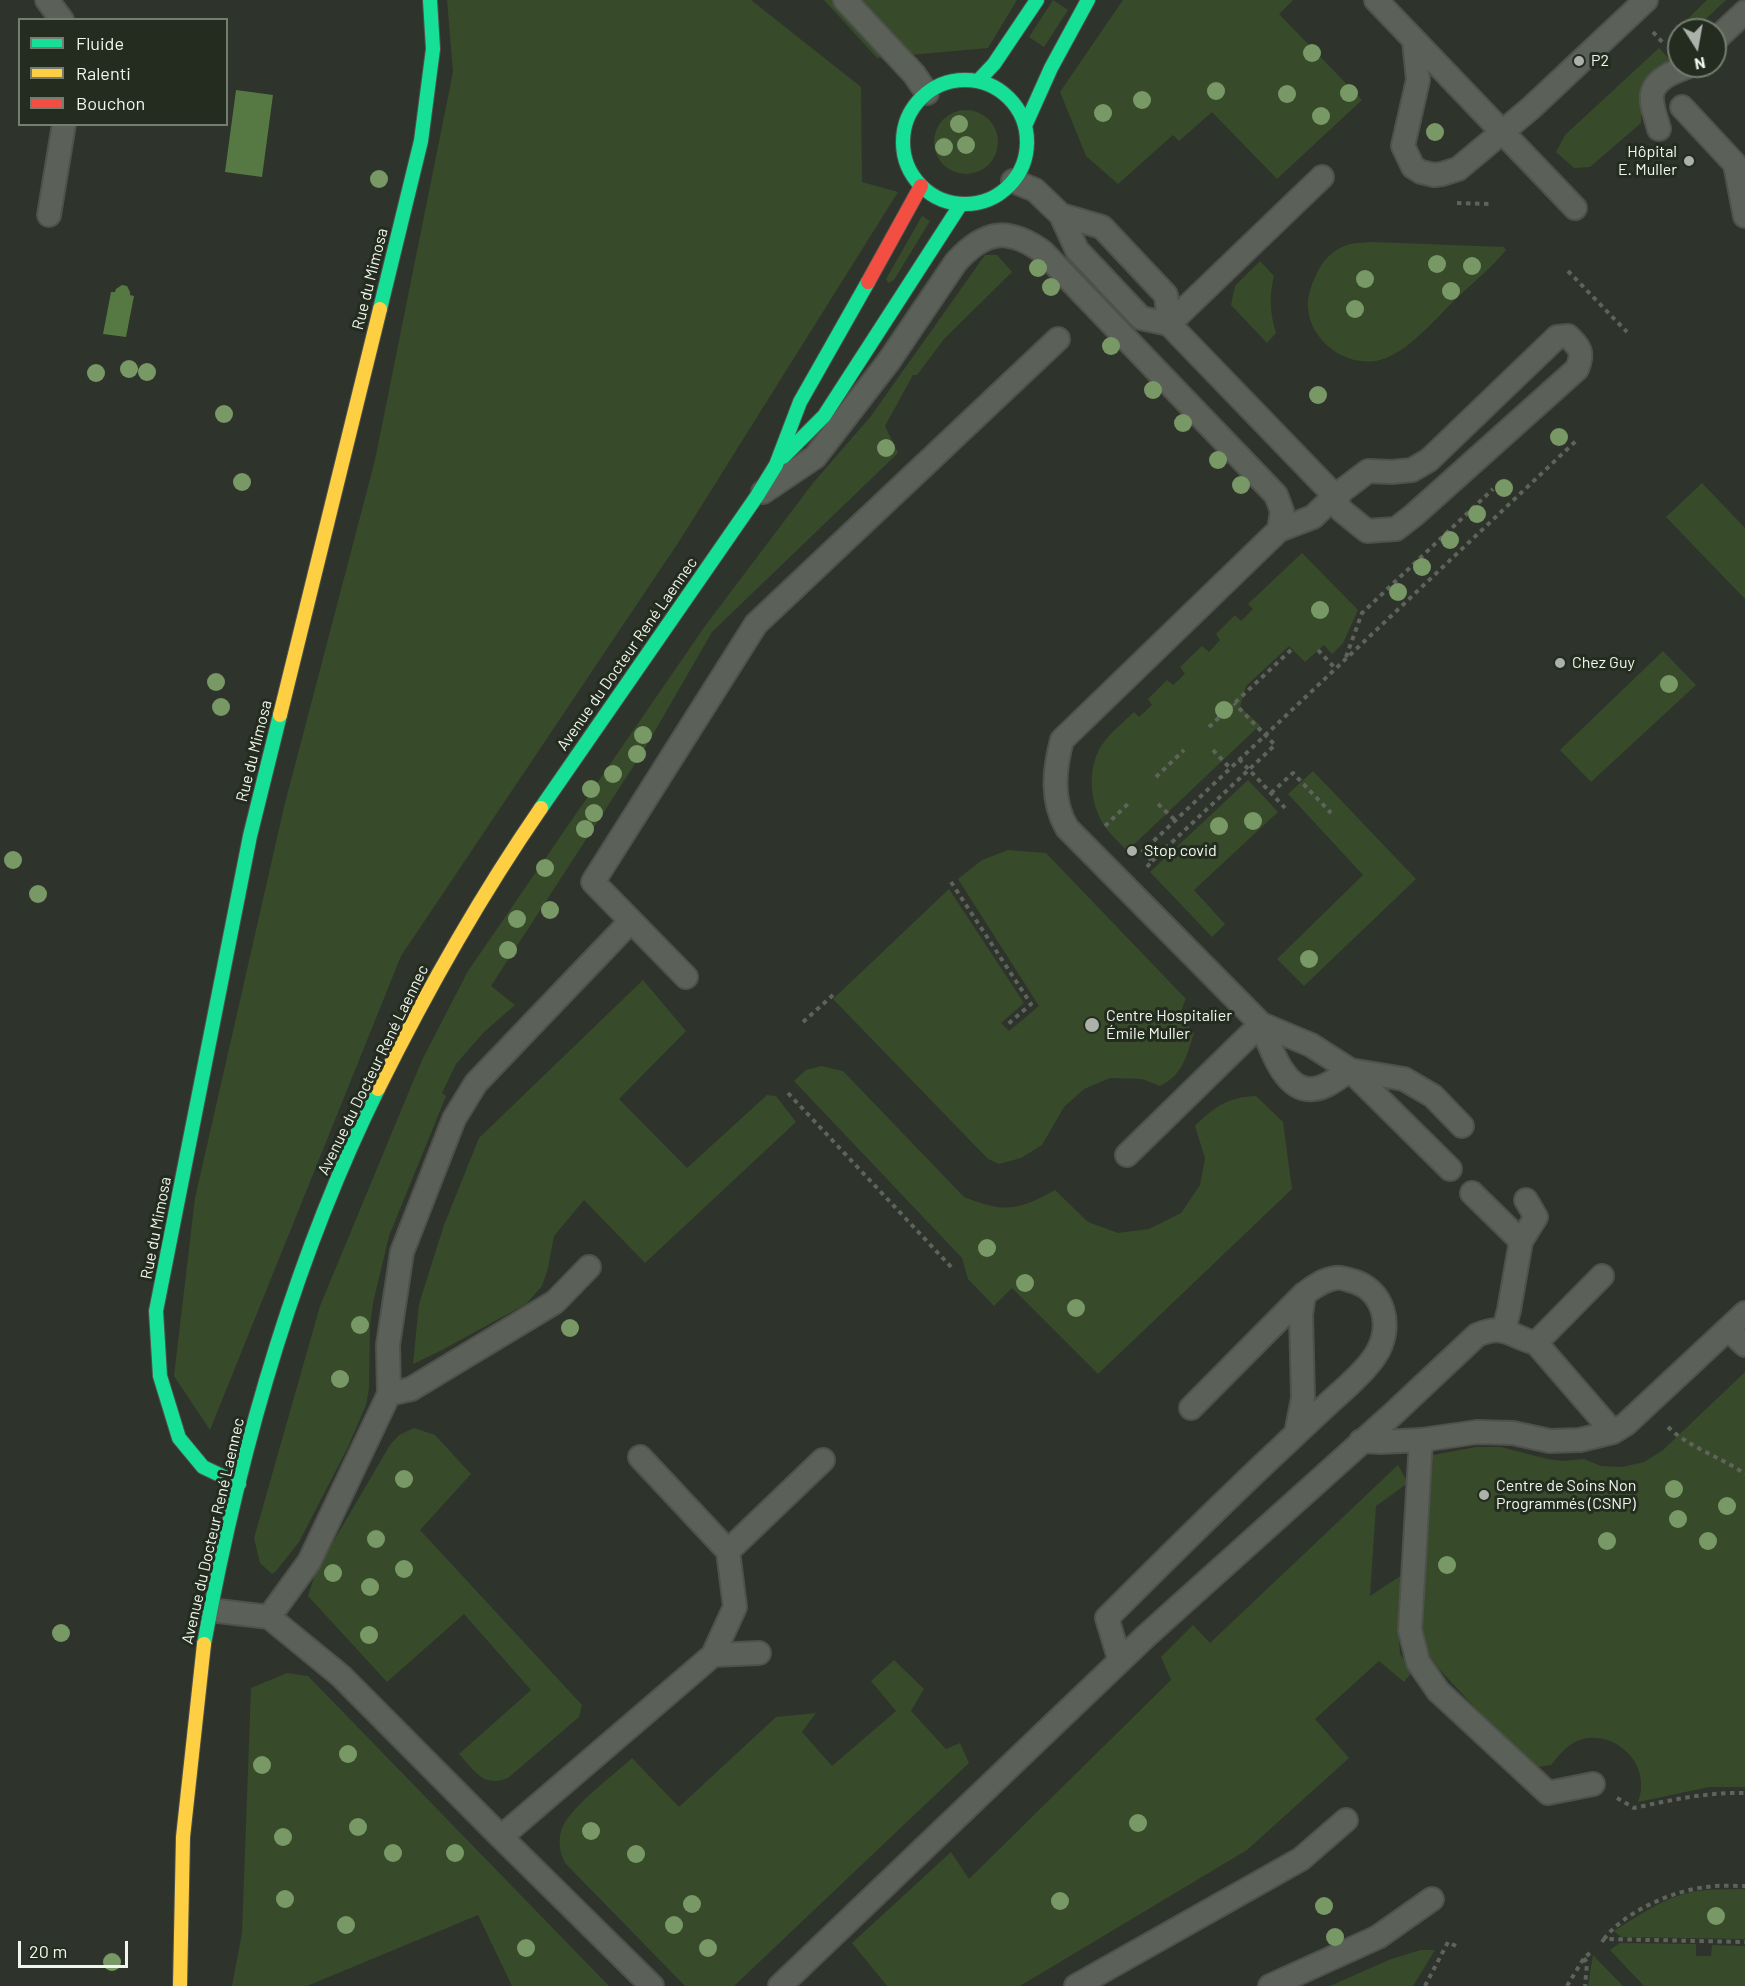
<!DOCTYPE html>
<html>
<head>
<meta charset="utf-8">
<style>
	body { margin:0 }
	#map { position:relative; width:1745px; height:1986px; overflow:hidden; background:#2e332c; font-family:Barlow,sans-serif }
	canvas { display:block }
	.legend { position:absolute; left:18px; top:18px; width:210px; height:108px; box-sizing:border-box; background:#232c1f; border:2px solid #757d71; margin:0; padding:8px 10px; list-style:none; font-size:18px; color:#f0f6ed }
	.legend li { display:flex; align-items:center; gap:12px; height:30px }
	.legend b { width:30px; border:2px solid #757d71 }
	.north { position:absolute; left:1667px; top:18px; width:60px; height:60px; box-sizing:border-box; background:#232c1f; border:2px solid #757d71; border-radius:50%; rotate:169deg; font-size:16px; font-weight:700; line-height:24px; text-align:center; color:#f0f6ed }
	.north::after { content:''; display:block; margin:auto; width:21px; height:27px; background:#acb2a9; clip-path:polygon(50% 0,100% 100%,50% 72%,0 100%) }
	.scale { position:absolute; left:18px; top:1941px; width:110px; height:27px; box-sizing:border-box; border:3px solid #f0f6ed; border-top:0; padding-left:8px; font-size:18px; line-height:21px; white-space:nowrap; color:#f0f6ed; -webkit-text-stroke:4px #232c1f; paint-order:stroke }
</style>
</head>
<body>
<div id="map">
<canvas width="1745" height="1986"></canvas>
<ul class="legend">
<li><b style="height:8px;background:#16e098"></b>Fluide</li>
<li><b style="height:8px;background:#ffcf43"></b>Ralenti</li>
<li><b style="height:8px;background:#f24e42"></b>Bouchon</li>
</ul>
<div class="north">N</div>
<div class="scale">20 m</div>
</div>
<script>
const g = document.querySelector('canvas').getContext('2d');
g.lineJoin = 'round';
function fillPath(path, color) { g.fillStyle = color; g.fill(path, 'evenodd'); }
function strokePath(path, color, width, dash) { g.strokeStyle = color; g.lineWidth = width; g.lineCap = dash ? 'butt' : 'round'; g.setLineDash(dash || []); g.stroke(path); }
function write(font, color, halo, rows, align = 'center') {
  g.font = font + ' Barlow,sans-serif'; g.lineWidth = 6; g.setLineDash([]); g.textBaseline = 'middle'; g.strokeStyle = halo; g.fillStyle = color; for (const [text, x, y, turn = 0] of rows) {
    g.save(); g.translate(x, y); g.rotate((+turn || 0) * Math.PI / 180); g.textAlign = isNaN(turn) ? turn : align; if (halo) g.strokeText(text, 0, 0); g.fillText(text, 0, 0); g.restore();
  }
}
fillPath(new Path2D(`
	M 447,0 L 751,0 L 861,87 L 862,182 L 898,192 L 680,540 L 401,956 L 210,1430 L 174,1376 L 195,1198 L 284,807 L 375,460 L 453,72 Z
	M 824,0 L 1017,0 L 988,48 L 877,58 Z
	M 1053,0 L 1068,10 L 1044,47 L 1029,37 Z
	M 1123,0 L 1293,0 L 1279,14 L 1362,100 L 1277,179 L 1212,112 L 1179,141 L 1173,135 L 1118,184 L 1086,156 L 1060,92 Z
	M 1707,0 L 1726,0 L 1694,30 L 1679,30 L 1679,45 L 1676,47 L 1668,38 Z
	M 1659,48 L 1674,64 L 1641,97 L 1641,123 L 1590,167 L 1574,168 L 1556,152 L 1565,135 Z
	M934 142a32 32 0 1 1 64 0a32 32 0 1 1-64 0Z
	M 922,216 L 930,221 L 894,280 L 888,283 L 886,279 Z
	M 1373,242 L 1504,247 L 1506,250 C 1492,267 1474,282 1458,297 C 1439,315 1422,336 1401,350 C 1393,355 1385,359 1376,361 C 1344,366 1310,340 1308,308 C 1307,296 1312,283 1317,273 C 1322,262 1331,252 1342,247 C 1352,242 1362,243 1373,242 Z
	M 985,255 L 997,255 L 1012,272 L 944,339 L 917,375 L 913,375 L 885,426 L 898,453 L 712,632 L 644,750 L 491,986 L 515,1005 L 484,1032 L 456,1064 L 442,1093 L 446,1096 L 389,1236 L 373,1303 L 370,1326 L 369,1388 L 366,1405 L 347,1449 L 299,1542 L 276,1571 L 272,1574 L 260,1563 L 254,1538 L 320,1306 L 422,1060 L 468,971 L 705,626 L 813,483 L 871,416 Z
	M 1260,261 L 1274,276 C 1269,295 1270,314 1276,333 L 1267,343 L 1231,305 L 1235,286 Z
	M 1702,483 L 1745,528 L 1745,599 L 1666,517 Z
	M 1302,553 L 1358,610 L 1343,643 L 1332,654 L 1324,645 L 1305,662 L 1289,646 L 1246,686 L 1240,707 L 1260,725 L 1127,851 C 1119,842 1108,833 1102,822 C 1089,799 1087,764 1104,742 C 1112,731 1124,722 1134,712 L 1139,717 L 1152,705 L 1148,699 L 1167,680 L 1173,685 L 1185,674 L 1180,667 L 1202,646 L 1209,652 L 1220,640 L 1216,634 L 1235,615 L 1241,621 L 1253,609 L 1248,604 Z
	M 1663,651 L 1696,685 L 1591,782 L 1560,750 Z
	M 1313,771 L 1416,879 L 1304,986 L 1277,959 L 1363,875 L 1288,794 Z
	M 1248,780 L 1278,812 L 1194,890 L 1225,924 L 1212,937 L 1150,872 Z
	M 1008,850 L 1046,853 L 1186,999 C 1177,1017 1183,1019 1194,1033 C 1186,1056 1184,1074 1160,1086 L 1142,1079 L 1110,1078 L 1084,1089 L 1064,1107 L 1042,1145 L 1021,1158 L 999,1164 L 988,1159 L 833,999 L 949,889 L 1024,1003 L 1001,1023 L 1009,1031 L 1039,1006 L 958,879 L 982,860 Z
	M 643,980 L 686,1031 L 619,1099 L 687,1168 L 767,1095 L 776,1096 L 796,1122 L 645,1263 L 584,1200 L 554,1236 L 548,1268 L 542,1286 L 526,1304 L 442,1350 L 413,1364 L 419,1304 L 444,1225 L 479,1138 Z
	M 821,1066 L 843,1071 L 964,1197 C 1005,1213 1017,1211 1055,1190 L 1088,1222 L 1118,1233 L 1149,1229 L 1181,1213 L 1200,1185 L 1205,1158 L 1195,1126 C 1214,1107 1228,1097 1256,1096 L 1283,1122 L 1292,1189 L 1098,1374 L 1012,1288 L 994,1306 L 968,1279 L 962,1258 L 794,1081 L 806,1070 Z
	M 1745,1372 L 1745,1787 L 1709,1787 L 1638,1802 C 1639,1798 1641,1793 1641,1789 C 1644,1758 1613,1732 1583,1739 C 1568,1743 1560,1754 1551,1765 L 1538,1767 L 1510,1745 L 1438,1668 L 1426,1651 L 1422,1622 L 1433,1455 L 1476,1447 L 1501,1447 L 1547,1459 L 1563,1461 L 1584,1459 L 1601,1466 L 1622,1467 L 1644,1462 L 1663,1450 Z
	M 414,1428 L 435,1435 L 471,1474 L 420,1530 L 582,1705 L 579,1717 L 508,1778 C 483,1788 475,1771 459,1754 L 531,1690 L 464,1614 L 387,1682 L 308,1596 L 316,1571 L 390,1445 L 399,1435 Z
	M 1398,1465 L 1408,1483 L 1376,1506 L 1370,1596 L 1402,1575 L 1399,1637 L 1400,1654 L 1413,1671 L 1404,1682 L 1379,1661 L 1315,1719 L 1349,1758 L 1247,1850 L 1020,1986 L 887,1986 L 852,1943 L 951,1852 L 969,1879 L 1171,1680 L 1161,1657 L 1193,1625 L 1210,1643 Z
	M 894,1660 L 924,1689 L 911,1711 L 946,1749 L 960,1743 L 969,1763 L 734,1986 L 685,1986 L 565,1863 C 560,1853 558,1842 561,1831 C 566,1810 614,1775 632,1758 L 679,1807 L 776,1717 L 816,1713 L 802,1732 L 832,1766 L 896,1711 L 871,1681 Z
	M 287,1673 L 308,1676 L 609,1986 L 512,1986 L 478,1915 L 307,1986 L 232,1986 L 242,1933 L 251,1688 Z
	M 1745,1889 L 1745,1939 L 1621,1937 L 1614,1931 C 1636,1917 1659,1901 1684,1894 C 1704,1888 1725,1890 1745,1889 Z
	M 1620,1943 L 1696,1944 L 1696,1956 L 1711,1956 L 1712,1945 L 1745,1946 L 1745,1986 L 1644,1986 L 1610,1950 Z
	M 1421,1950 L 1435,1950 L 1413,1986 L 1330,1986 L 1391,1959 Z
	M 1593,1955 L 1623,1986 L 1588,1986 Z`), '#374b2a');
fillPath(new Path2D(`
	M 236,90 L 273,95 L 262,177 L 225,172 Z
	M 122,285 L 127,286 L 130,292 L 130,295 L 134,296 L 126,337 L 103,334 L 111,292 L 115,292 L 116,289 Z`), '#567843');
const lane = new Path2D(`
	M 47,0 L 62,20
	M 845,0 L 914,74 L 927,93
	M 1376,0 L 1575,208
	M 1414,40 L 1418,80 L 1403,146 L 1413,167 L 1421,172 L 1434,175 L 1442,174 L 1458,169 L 1531,108 L 1646,0
	M 1715,40 L 1745,12
	M 1682,107 L 1735,164 L 1745,216
	M 1659,129 C 1652,103 1643,89 1670,74 C 1676,71 1683,69 1688,66
	M 1013,181 L 1035,190 L 1061,215 L 1077,250 L 1141,318 L 1169,324 L 1335,496 L 1341,510 L 1367,531 L 1396,529 L 1414,515 L 1577,369 C 1584,352 1580,348 1568,336 L 1557,337 L 1429,460 L 1412,470 L 1392,472 L 1368,471 L 1335,496 L 1313,517 L 1279,530 L 1062,740 C 1054,770 1051,801 1067,828 L 1261,1024 L 1311,1045 L 1350,1070 L 1450,1169
	M 49,215 L 64,124
	M 1061,215 L 1102,227 L 1166,295 L 1169,324
	M 1169,324 L 1322,177
	M 763,492 L 815,457 L 889,361 L 956,262 C 985,230 1008,227 1043,252 L 1276,495 L 1282,511 L 1279,530
	M 686,977 L 593,882 L 756,624 L 1058,339
	M 1127,1155 L 1261,1024 C 1270,1045 1284,1093 1313,1089 C 1327,1088 1339,1077 1350,1070 L 1404,1079 L 1433,1096 L 1462,1126
	M 1472,1193 L 1521,1241 L 1509,1310 L 1504,1329
	M 1521,1241 L 1536,1217 L 1526,1200
	M 1728,1329 L 1745,1345
	M 1536,1343 L 1602,1276
	M 389,1394 L 411,1389 L 555,1302 L 589,1267
	M 1296,1434 L 1303,1398 L 1301,1314 L 1304,1294
	M 1421,1440 L 1410,1630 L 1418,1662 L 1438,1691 L 1548,1793 L 1593,1784
	M 1361,1441 L 1381,1442 L 1421,1440 L 1477,1432 L 1513,1433 L 1550,1441 L 1580,1440 L 1613,1432 L 1626,1424 L 1745,1313
	M 640,1457 L 728,1551 L 735,1607 L 713,1655
	M 728,1551 L 823,1460
	M 210,1610 L 269,1617 L 309,1562 L 389,1394 L 388,1345 L 402,1252 L 454,1119 L 476,1083 L 631,921
	M 269,1617 L 341,1676 L 501,1837
	M 1120,1661 L 1107,1618 C 1164,1561 1221,1504 1280,1449 C 1300,1430 1320,1411 1340,1393 C 1352,1382 1366,1370 1375,1356 C 1394,1328 1385,1288 1349,1280 C 1345,1279 1340,1277 1336,1278 C 1324,1279 1314,1287 1304,1294 L 1191,1408
	M 652,1986 L 501,1837 L 713,1655 L 759,1653
	M 780,1986 L 1145,1637 L 1394,1413 L 1477,1335 C 1506,1323 1510,1337 1536,1343 L 1613,1432
	M 1076,1986 L 1301,1859 L 1346,1820
	M 1270,1986 L 1378,1937 L 1432,1899`);
const fast = new Path2D(`
	M903 142a62 62 0 1 1 124 0a62 62 0 1 1-124 0Z
	M 978,81 L 994,64 L 1037,0
	M 1025,126 L 1051,68 L 1088,0
	M 380,309 L 421,141 L 433,49 L 430,0
	M 783,457 L 824,416 L 961,204
	M 541,808 L 757,496 L 776,465 L 800,402 L 868,282
	M 239,1484 L 203,1467 L 179,1438 L 160,1376 L 156,1311 L 250,836 L 280,715
	M 204,1644 C 239,1453 292,1264 378,1089`);
const slow = new Path2D(`
	M 280,715 L 380,309
	M 378,1089 C 426,992 479,898 541,808
	M 180,1986 L 183,1837 L 204,1644`);
const jam = new Path2D(`
	M 868,282 L 921,186`);
strokePath(lane, '#4e514c', 26);
strokePath(fast, '#4e514c', 16);
strokePath(slow, '#4e514c', 16);
strokePath(jam, '#4e514c', 16);
strokePath(new Path2D(`
	M 1653,32 L 1664,44
	M 1457,203 L 1492,204
	M 1568,271 L 1627,332
	M 1318,650 L 1335,668
	M 1346,657 L 1362,613 L 1493,489
	M 1209,727 L 1292,649
	M 1213,750 L 1230,768
	M 1239,759 L 1285,808
	M 1156,777 L 1184,750
	M 1271,793 L 1293,773 L 1331,813
	M 1158,804 L 1175,820
	M 1105,826 L 1131,801
	M 1152,861 L 1275,745 L 1234,703
	M 1147,867 L 1152,861 L 1143,851 L 1578,439
	M 951,882 L 1031,1004 L 1007,1025
	M 803,1022 L 833,995
	M 788,1093 L 953,1269
	M 1668,1427 C 1688,1447 1721,1457 1745,1474
	M 1617,1798 L 1634,1808 C 1671,1800 1707,1792 1745,1793
	M 1604,1939 C 1624,1912 1674,1890 1707,1887 C 1720,1885 1733,1886 1745,1886
	M 1602,1942 L 1604,1939 L 1745,1942
	M 1584,1958 L 1587,1963 L 1585,1986
	M 1425,1986 L 1448,1942 L 1456,1946
	M 1567,1986 L 1584,1958 L 1591,1952`), '#5e635c', 4, [4.5, 4.5]);
strokePath(lane, '#5b6158', 22);
strokePath(fast, '#16e098', 14);
strokePath(slow, '#ffcf43', 14);
strokePath(jam, '#f24e42', 14);
g.fillStyle = '#789866';
for (const [x, y] of [
	[1312,53],
	[1216,91],
	[1349,93],
	[1287,94],
	[1142,100],
	[1103,113],
	[1321,116],
	[959,124],
	[1435,132],
	[966,145],
	[944,147],
	[379,179],
	[1437,264],
	[1472,266],
	[1038,268],
	[1365,279],
	[1051,287],
	[1451,291],
	[1355,309],
	[1111,346],
	[129,369],
	[147,372],
	[96,373],
	[1153,390],
	[1318,395],
	[224,414],
	[1183,423],
	[1559,437],
	[886,448],
	[1218,460],
	[242,482],
	[1241,485],
	[1504,488],
	[1477,514],
	[1450,540],
	[1422,567],
	[1398,592],
	[1320,610],
	[216,682],
	[1669,684],
	[221,707],
	[1224,710],
	[643,735],
	[637,754],
	[613,774],
	[591,789],
	[594,813],
	[1253,821],
	[1219,826],
	[585,829],
	[13,860],
	[545,868],
	[38,894],
	[550,910],
	[517,919],
	[508,950],
	[1309,959],
	[987,1248],
	[1025,1283],
	[1076,1308],
	[360,1325],
	[570,1328],
	[340,1379],
	[404,1479],
	[1674,1489],
	[1727,1506],
	[1678,1519],
	[376,1539],
	[1607,1541],
	[1708,1541],
	[1447,1565],
	[404,1569],
	[333,1573],
	[370,1587],
	[61,1633],
	[369,1635],
	[348,1754],
	[262,1765],
	[1138,1823],
	[358,1827],
	[591,1831],
	[283,1837],
	[393,1853],
	[455,1853],
	[636,1854],
	[285,1899],
	[1060,1901],
	[692,1904],
	[1324,1906],
	[1716,1916],
	[346,1925],
	[674,1925],
	[1335,1937],
	[526,1948],
	[708,1948],
	[112,1962]
]) { g.beginPath(); g.arc(x, y, 9, 0, 2 * Math.PI); g.fill(); }
for (const [x, y, r, color] of [
	[1579,61,6,"#acb2a9"],
	[1689,161,6,"#acb2a9"],
	[1560,663,6,"#acb2a9"],
	[1132,851,6,"#acb2a9"],
	[1092,1025,8,"#acb2a9"],
	[1484,1495,6,"#acb2a9"]
]) { const dot = new Path2D(); dot.arc(x, y, r, 0, 2 * Math.PI); g.fillStyle = color; g.fill(dot); strokePath(dot, '#232c1f', 2); }
write('16px', '#f0f6ed', '#232c1f', [
	["P2",1591,61],
	["Hôpital",1677,152,"right"],
	["E. Muller",1677,170,"right"],
	["Chez Guy",1572,663],
	["Stop covid",1144,851],
	["Centre Hospitalier",1106,1016],
	["Émile Muller",1106,1034],
	["Centre de Soins Non",1496,1486],
	["Programmés (CSNP)",1496,1504]
], 'left');
write('16px', '#f0f6ed', '#232c1f', [
	["Rue du Mimosa",370,279,-76],
	["Avenue du Docteur René Laennec",627,654,-55],
	["Rue du Mimosa",254,751,-76],
	["Avenue du Docteur René Laennec",373,1070,-64],
	["Rue du Mimosa",156,1228,-79],
	["Avenue du Docteur René Laennec",213,1531,-77]
]);
</script>
</body>
</html>
